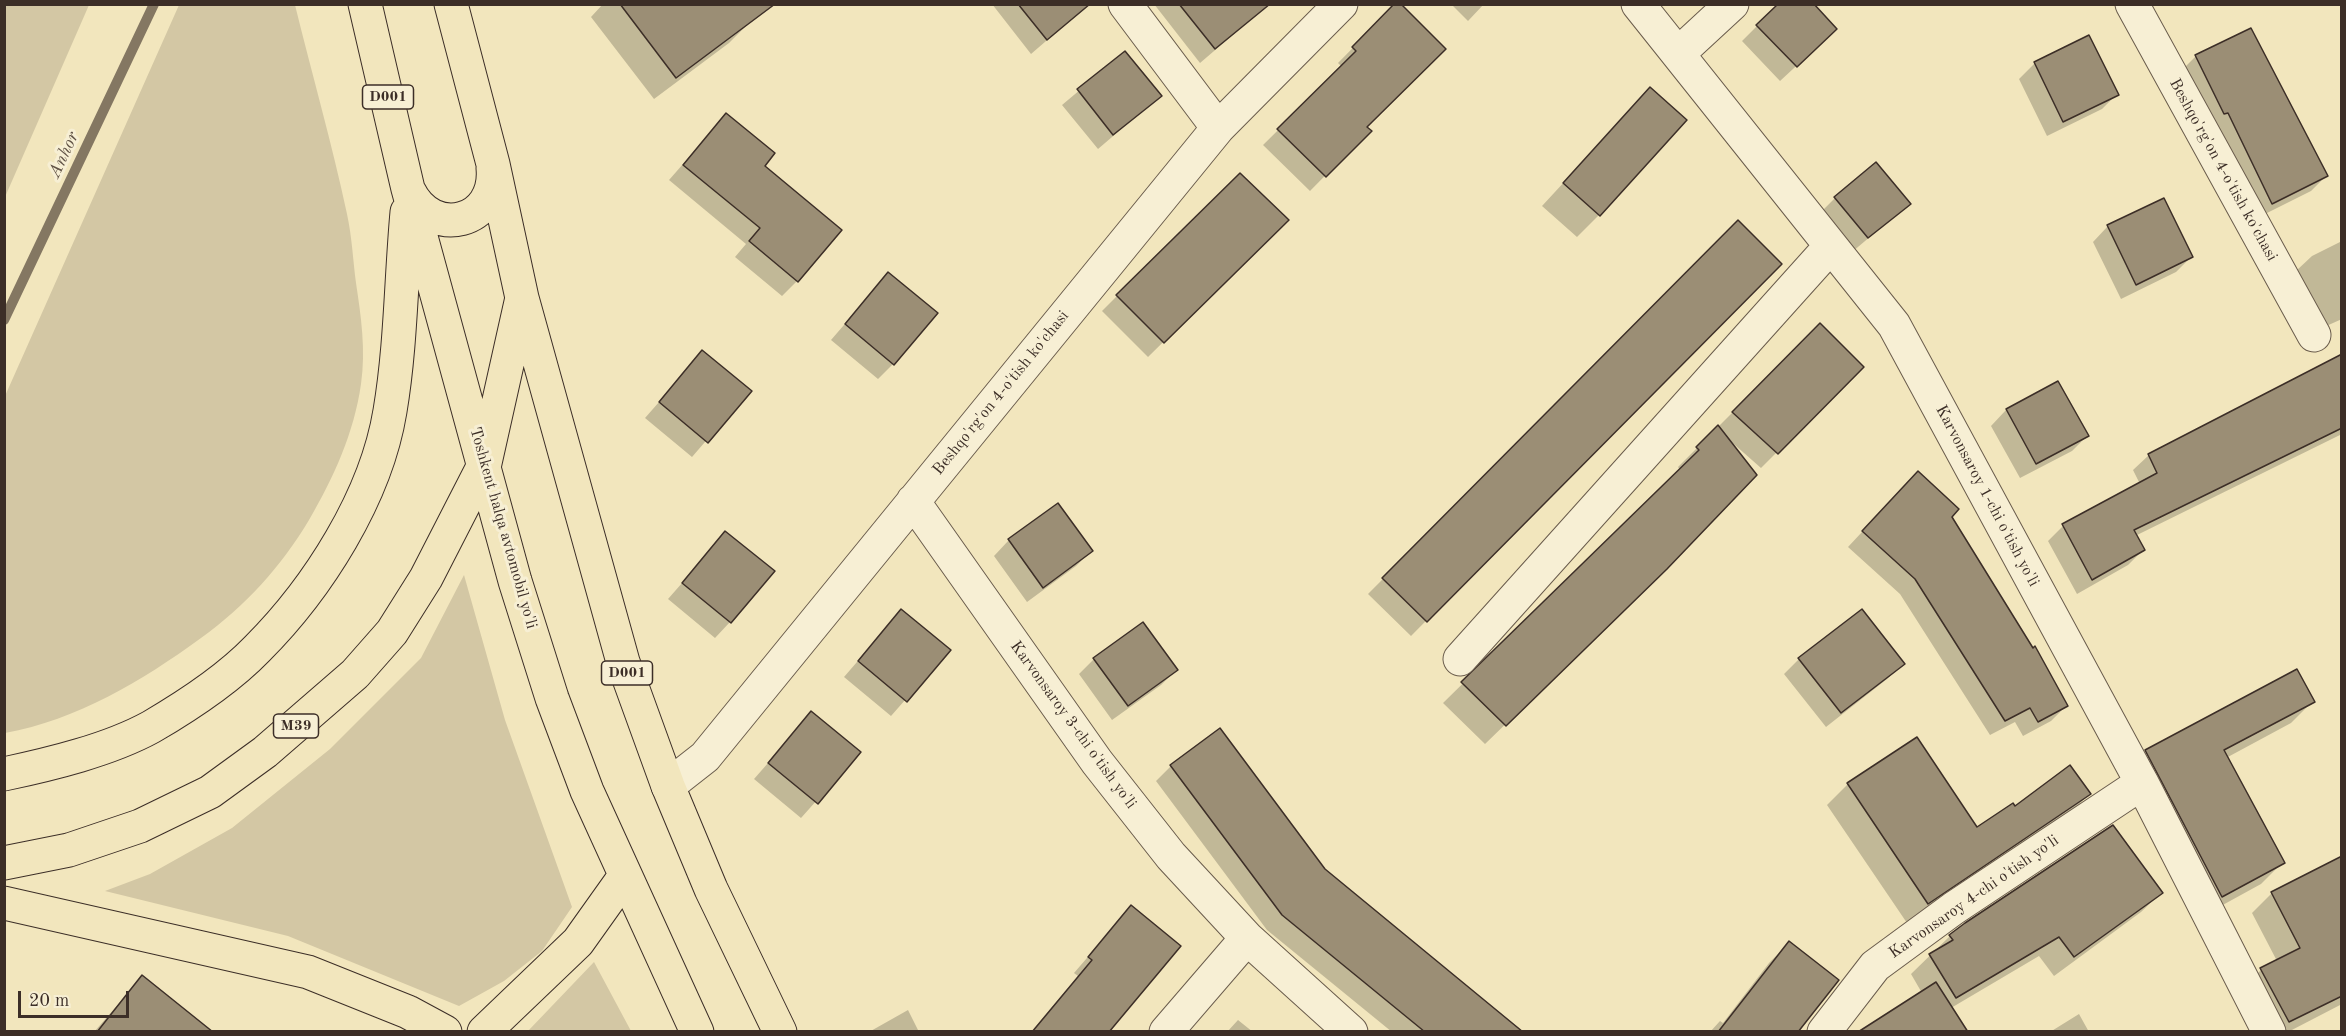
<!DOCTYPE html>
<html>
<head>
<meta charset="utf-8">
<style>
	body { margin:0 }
	#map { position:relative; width:2346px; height:1036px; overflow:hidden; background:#f2e6bd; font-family:"Old Standard TT",serif }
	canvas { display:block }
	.frame { position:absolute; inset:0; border:6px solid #3c2e27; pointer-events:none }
	.scale { position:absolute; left:18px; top:991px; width:111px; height:27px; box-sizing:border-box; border:3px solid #3c2e27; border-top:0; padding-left:8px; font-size:18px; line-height:21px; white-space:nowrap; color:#3c2e27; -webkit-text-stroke:4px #f7efd4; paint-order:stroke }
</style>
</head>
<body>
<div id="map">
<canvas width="2346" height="1036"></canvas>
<div class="frame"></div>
<div class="scale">20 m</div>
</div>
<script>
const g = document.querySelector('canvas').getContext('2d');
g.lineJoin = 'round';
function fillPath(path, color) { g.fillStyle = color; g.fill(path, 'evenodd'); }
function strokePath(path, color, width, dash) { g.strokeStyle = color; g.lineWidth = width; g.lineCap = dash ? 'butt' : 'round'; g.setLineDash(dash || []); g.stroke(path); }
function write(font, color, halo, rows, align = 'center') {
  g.font = font + ' "Old Standard TT",serif'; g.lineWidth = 6; g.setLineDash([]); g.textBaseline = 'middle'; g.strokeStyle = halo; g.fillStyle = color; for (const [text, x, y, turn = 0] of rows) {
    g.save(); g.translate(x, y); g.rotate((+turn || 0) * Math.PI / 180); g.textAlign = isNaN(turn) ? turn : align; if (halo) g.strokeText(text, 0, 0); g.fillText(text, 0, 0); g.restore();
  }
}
fillPath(new Path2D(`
	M 5,4 L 89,5 L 5,197 L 4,5 Z
	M 179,5 L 295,5 C 312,74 332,144 347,214 C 352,237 353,260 356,283 C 361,316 366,350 361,384 C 354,433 334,477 309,520 C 281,567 245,606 201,638 C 142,681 77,720 5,733 L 5,396 Z
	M 464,575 L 505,720 L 572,907 L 542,951 L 504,981 L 459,1006 L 288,936 L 105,891 L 150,874 L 232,828 L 330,749 L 421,658 Z
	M 594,962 L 631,1031 L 528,1031 Z`), '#d3c7a4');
fillPath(new Path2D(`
	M 603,4 L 739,4 L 751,21 L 729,43 L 654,99 L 591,17 Z
	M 992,4 L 1089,4 L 1031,54 Z
	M 1154,4 L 1258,4 L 1262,10 L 1200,63 Z
	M 1396,4 L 1365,127 L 1369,131 L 1310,191 L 1263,145 L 1342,67 L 1338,63 Z
	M 1451,4 L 1484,4 L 1468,21 Z
	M 1757,26 L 1820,44 L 1780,81 L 1742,41 Z
	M 2089,37 L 2117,94 L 2102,109 L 2047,136 L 2019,79 L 2034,64 Z
	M 1124,53 L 1160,96 L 1098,149 L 1062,105 Z
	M 2196,56 L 2326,176 L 2311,191 L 2257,218 L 2181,71 Z
	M 1650,89 L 1599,215 L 1577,237 L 1542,206 Z
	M 726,115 L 763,166 L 797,281 L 782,296 L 735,257 L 746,244 L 669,180 Z
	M 1835,198 L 1909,204 L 1852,252 L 1820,213 Z
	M 1287,220 L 1148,357 L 1102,311 L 1162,251 Z
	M 1738,222 L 1779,264 L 1411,636 L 1368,594 Z
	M 2108,226 L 2191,257 L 2176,272 L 2121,299 L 2093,242 Z
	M 2342,241 L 2342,319 L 2324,327 L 2296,271 L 2312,256 Z
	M 888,274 L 893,364 L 878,379 L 831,340 Z
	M 1820,325 L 1862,367 L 1761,468 L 1727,438 L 1646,588 L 1485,744 L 1443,703 L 1680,470 L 1678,467 Z
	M 703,352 L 749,391 L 692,457 L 645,418 Z
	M 2342,371 L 2342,434 L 2135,536 L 2143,550 L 2128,565 L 2077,594 L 2048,541 L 2063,526 L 2140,484 L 2133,470 L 2149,455 Z
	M 2058,383 L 2087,436 L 2072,451 L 2020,478 L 1991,426 L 2006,410 Z
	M 1903,488 L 1950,517 L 2066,706 L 2051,721 L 2023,736 L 2015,722 L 1990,735 L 1900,594 L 1848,547 Z
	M 1057,505 L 1091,551 L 1076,566 L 1027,602 L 994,556 L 1009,540 Z
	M 726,533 L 730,622 L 715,638 L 668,599 Z
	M 901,611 L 949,650 L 891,716 L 844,677 Z
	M 1094,659 L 1176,670 L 1161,685 L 1112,720 L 1079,674 Z
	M 1799,659 L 1903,664 L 1887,679 L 1826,727 L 1784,674 Z
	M 2313,701 L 2291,723 L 2226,758 L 2283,862 L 2261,884 L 2199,918 L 2124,773 L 2146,751 Z
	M 812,713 L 859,753 L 801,818 L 754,779 Z
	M 1171,766 L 1324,870 L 1524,1032 L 1392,1032 L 1267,930 L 1156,781 Z
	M 1848,784 L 1977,829 L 2015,808 L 2089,794 L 2069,815 L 1907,923 L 1827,805 Z
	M 2342,858 L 2342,1004 L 2288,1032 L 2265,1032 L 2242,989 L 2261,970 L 2277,961 L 2252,913 L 2271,894 Z
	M 2161,893 L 2141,912 L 2054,976 L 2039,956 L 1951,1008 L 1922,993 L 1911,974 L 1950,936 Z
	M 1131,907 L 1107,1032 L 1031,1032 L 1078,976 L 1074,973 Z
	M 1789,943 L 1797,1032 L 1710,1032 L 1720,1021 L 1723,1023 L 1769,963 Z
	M 142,977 L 211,1032 L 94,1032 Z
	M 908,1010 L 919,1032 L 869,1032 Z
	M 2079,1014 L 2089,1032 L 2050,1032 Z
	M 1238,1020 L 1253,1032 L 1227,1032 Z`), '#0003');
strokePath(new Path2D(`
	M 4,320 L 154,4`), '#847762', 10);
const building = new Path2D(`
	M 620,4 L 775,4 L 676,78 Z
	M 1018,4 L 1090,4 L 1047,40 Z
	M 1179,4 L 1270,4 L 1215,49 Z
	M 1394,4 L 1401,4 L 1446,49 L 1367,127 L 1372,131 L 1326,177 L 1277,129 L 1356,51 L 1352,47 Z
	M 1778,4 L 1814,4 L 1837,29 L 1797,67 L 1756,25 Z
	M 2251,28 L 2328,176 L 2272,204 L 2228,113 L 2224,114 L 2195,55 Z
	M 2089,35 L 2119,95 L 2063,122 L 2034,62 Z
	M 1125,51 L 1162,96 L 1113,135 L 1077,89 Z
	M 1650,87 L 1687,120 L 1600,216 L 1563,183 Z
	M 726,113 L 775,153 L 765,166 L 842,230 L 798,282 L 749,241 L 760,228 L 683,165 Z
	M 1876,162 L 1911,204 L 1868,238 L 1834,197 Z
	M 1240,173 L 1289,220 L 1164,343 L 1116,295 Z
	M 2164,198 L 2193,257 L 2136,285 L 2107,225 Z
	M 1738,220 L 1782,264 L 1427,622 L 1382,578 Z
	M 888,272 L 938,313 L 894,365 L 845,324 Z
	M 1820,323 L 1864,367 L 1778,454 L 1732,412 Z
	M 702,350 L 752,391 L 708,443 L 659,402 Z
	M 2342,354 L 2342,428 L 2134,530 L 2145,550 L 2092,580 L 2062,524 L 2157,473 L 2148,454 Z
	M 2058,381 L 2089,436 L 2036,464 L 2006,409 Z
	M 1718,425 L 1757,475 L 1667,569 L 1506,726 L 1461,682 L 1699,450 L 1696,447 Z
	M 1918,471 L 1959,509 L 1952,517 L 2033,648 L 2035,646 L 2068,706 L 2038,722 L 2030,708 L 2005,721 L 1915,579 L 1862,531 Z
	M 1058,503 L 1093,551 L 1043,588 L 1008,539 Z
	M 725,531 L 775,571 L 731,623 L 682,583 Z
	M 901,609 L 951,650 L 907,702 L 858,661 Z
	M 1862,609 L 1905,664 L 1841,713 L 1798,658 Z
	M 1143,622 L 1178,670 L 1128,706 L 1093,658 Z
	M 2297,669 L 2315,702 L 2224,750 L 2285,863 L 2222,897 L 2145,750 Z
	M 811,711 L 861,752 L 818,804 L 768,763 Z
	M 1220,728 L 1325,869 L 1523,1032 L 1425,1032 L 1282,915 L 1170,765 Z
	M 1917,737 L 1977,827 L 2013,803 L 2015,806 L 2070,765 L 2091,794 L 1928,904 L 1847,783 Z
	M 2113,825 L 2163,893 L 2074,957 L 2059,937 L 1956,998 L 1929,954 L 1953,940 L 1949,935 L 1965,923 Z
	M 2342,856 L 2342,996 L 2289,1022 L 2260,968 L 2300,948 L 2271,892 Z
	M 1131,905 L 1181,946 L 1109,1032 L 1032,1032 L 1092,960 L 1088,957 Z
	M 1789,941 L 1839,980 L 1798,1032 L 1718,1032 Z
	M 142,975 L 213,1032 L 97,1032 Z
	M 1936,982 L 1968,1032 L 1858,1032 Z`);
fillPath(building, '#9b8e75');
strokePath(building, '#3c2e27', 1.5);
const street = new Path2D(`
	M 1125,4 L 1218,128
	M 1638,4 L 1894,325 L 2142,783 L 2269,1032
	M 2132,4 L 2314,335
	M 1679,53 L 1732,4
	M 913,501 L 1097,762 L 1171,856 L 1247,938 L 1351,1032
	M 1460,659 L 1830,247
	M 668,786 L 705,757 L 1218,128 L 1341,4
	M 1166,1032 L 1247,938
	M 1824,1032 L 1875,966 L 1954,908 L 2142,783`);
const highway = new Path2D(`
	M 365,4 L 408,189 L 515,581 L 552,698 L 587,791 L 697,1032
	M 451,4 L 493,164 L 522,298 L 623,662 L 668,786 L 711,889 L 780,1032
	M 409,191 C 433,240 498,223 493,168
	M 4,774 C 51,764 109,750 151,727 C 187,706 228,679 257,649 C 318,588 376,497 390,411 C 401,346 401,278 407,212
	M 4,863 L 69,850 L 140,826 L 210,792 L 265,752 L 355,674 L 392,632 L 426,578 L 485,463 L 521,302
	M 4,903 L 308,972 L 408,1012 L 445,1032
	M 484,1032 L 578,942 L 625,876`);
strokePath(street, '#6a5c4c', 35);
strokePath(highway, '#3c2e27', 35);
strokePath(street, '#f7efd4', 33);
strokePath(highway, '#f2e6bd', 33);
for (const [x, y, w] of [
	[388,97,51],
	[627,673,51],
	[296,726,45]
]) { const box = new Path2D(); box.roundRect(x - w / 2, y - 12, w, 24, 4.5); g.fillStyle = '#f7efd4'; g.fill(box); strokePath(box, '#3c2e27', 1.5); }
write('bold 15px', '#3c2e27', null, [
	["D001",388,97],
	["D001",627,673],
	["M39",296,726]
]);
write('16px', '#3c2e27', '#f7efd4', [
	["Beshqo'rg'on 4-o'tish ko'chasi",2223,170,61],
	["Beshqo'rg'on 4-o'tish ko'chasi",1001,393,-51],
	["Karvonsaroy 1-chi o'tish yo'li",1987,496,62],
	["Toshkent halqa avtomobil yo'li",503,528,74],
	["Karvonsaroy 3-chi o'tish yo'li",1073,725,54],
	["Karvonsaroy 4-chi o'tish yo'li",1974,897,-35]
]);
write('italic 18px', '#605245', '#f7efd4', [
	["Anhor",64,155,-65]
]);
</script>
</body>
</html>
